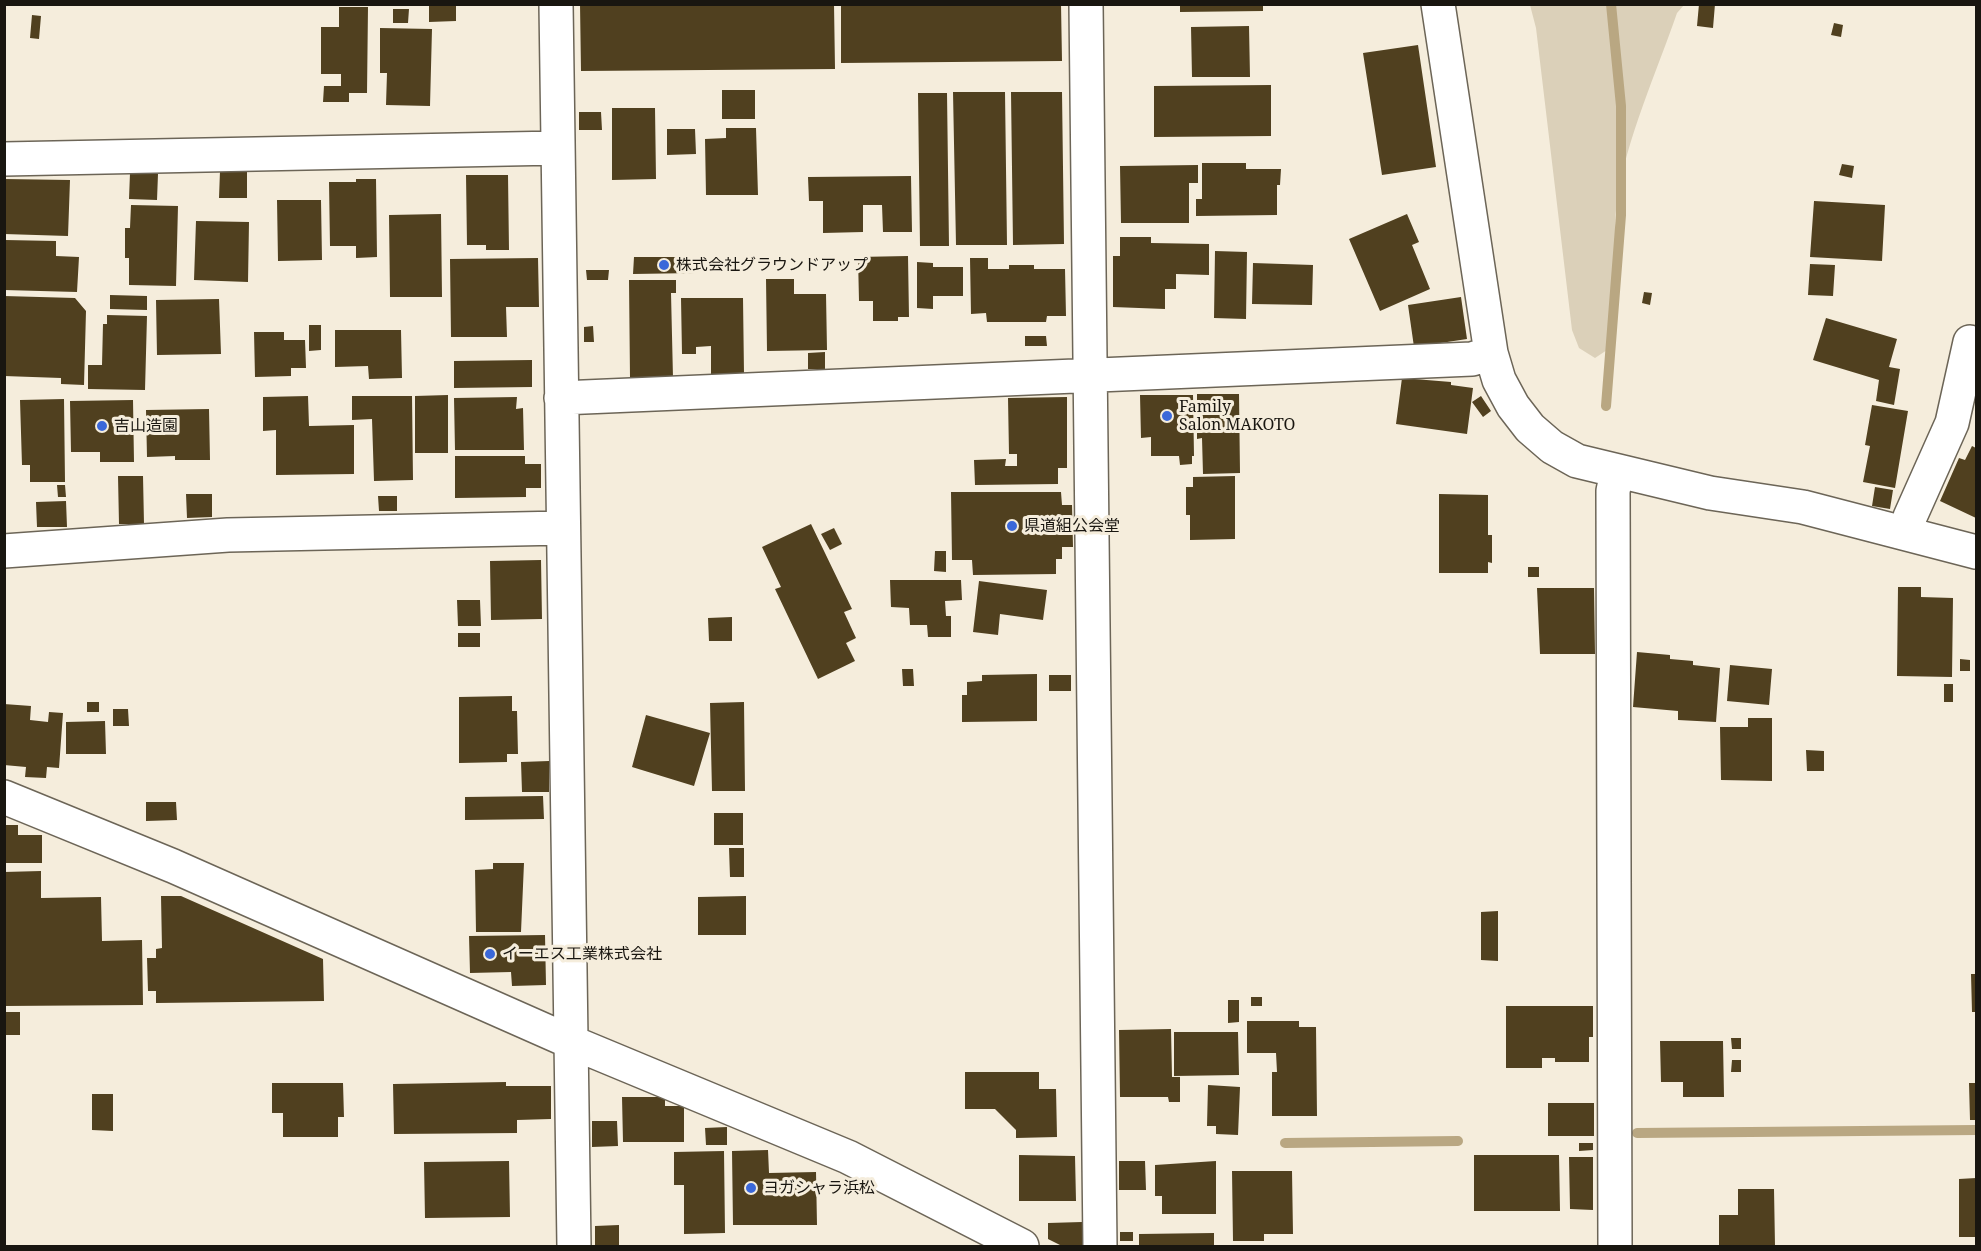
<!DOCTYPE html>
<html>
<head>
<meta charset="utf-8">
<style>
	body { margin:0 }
	#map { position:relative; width:1981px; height:1251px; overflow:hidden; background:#f5eddc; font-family:"Noto Serif",serif }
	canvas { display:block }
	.frame { position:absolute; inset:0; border:6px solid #191610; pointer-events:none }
</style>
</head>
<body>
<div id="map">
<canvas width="1981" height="1251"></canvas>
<div class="frame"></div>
</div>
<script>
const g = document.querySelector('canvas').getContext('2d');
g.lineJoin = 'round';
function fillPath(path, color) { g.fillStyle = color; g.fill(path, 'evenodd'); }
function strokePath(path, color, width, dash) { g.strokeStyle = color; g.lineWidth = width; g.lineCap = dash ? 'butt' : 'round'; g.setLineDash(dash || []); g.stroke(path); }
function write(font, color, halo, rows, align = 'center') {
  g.font = font + ' "Noto Serif","Noto Sans JP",serif'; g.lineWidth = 6; g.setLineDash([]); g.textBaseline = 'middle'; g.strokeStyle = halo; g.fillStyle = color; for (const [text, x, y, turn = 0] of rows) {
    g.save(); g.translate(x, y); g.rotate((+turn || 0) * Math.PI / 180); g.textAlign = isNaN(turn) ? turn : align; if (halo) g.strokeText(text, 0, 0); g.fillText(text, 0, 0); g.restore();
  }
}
fillPath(new Path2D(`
	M 1530,5 L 1684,5 L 1677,13 C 1657,71 1626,140 1617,200 C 1611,249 1621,298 1613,346 L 1595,358 L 1579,348 L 1572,330 L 1536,28 Z`), '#dbd0b9');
strokePath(new Path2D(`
	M 1606,406 L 1621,215 L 1621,106 L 1611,4
	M 1637,1133 L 1976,1130
	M 1285,1143 L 1458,1141`), '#b9a782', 10);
fillPath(new Path2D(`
	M 429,4 L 456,4 L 456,21 L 429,22 Z
	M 580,4 L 834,4 L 835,69 L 581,71 Z
	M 841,4 L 1061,4 L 1062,61 L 841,63 Z
	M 1180,4 L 1263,4 L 1263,11 L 1180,12 Z
	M 1699,4 L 1715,4 L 1713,28 L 1697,26 Z
	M 339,7 L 368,7 L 367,93 L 349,93 L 349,102 L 323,102 L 324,86 L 341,86 L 341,74 L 321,74 L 321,27 L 339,27 Z
	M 393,9 L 409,9 L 408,23 L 393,23 Z
	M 32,15 L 41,16 L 39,39 L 30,38 Z
	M 1834,23 L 1843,25 L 1841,37 L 1831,35 Z
	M 1249,26 L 1250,77 L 1192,77 L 1191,27 Z
	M 380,28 L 432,29 L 430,106 L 386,105 L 387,73 L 380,73 Z
	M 1418,45 L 1436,167 L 1382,175 L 1363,53 Z
	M 1271,85 L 1271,136 L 1154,137 L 1154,86 Z
	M 722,90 L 755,90 L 755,119 L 722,119 Z
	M 953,92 L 1005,92 L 1007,245 L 956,245 Z
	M 1011,92 L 1062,92 L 1064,244 L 1013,245 Z
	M 918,93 L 947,93 L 949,246 L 920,246 Z
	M 612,108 L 655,108 L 656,179 L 612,180 Z
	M 579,112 L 601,112 L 602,130 L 579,130 Z
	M 726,128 L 756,128 L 758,195 L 706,195 L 705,139 L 726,138 Z
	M 667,129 L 695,129 L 696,154 L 667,155 Z
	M 1202,163 L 1246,163 L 1246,169 L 1281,169 L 1280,185 L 1277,185 L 1277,215 L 1196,216 L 1196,199 L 1202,199 Z
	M 1842,164 L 1854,166 L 1852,178 L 1839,175 Z
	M 1198,165 L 1198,183 L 1189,183 L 1189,223 L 1121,223 L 1120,166 Z
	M 220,171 L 247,171 L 247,198 L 219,198 Z
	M 130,173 L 158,174 L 157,200 L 129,199 Z
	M 466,175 L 508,175 L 509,250 L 486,250 L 486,245 L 467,245 Z
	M 911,176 L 912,232 L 883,232 L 882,205 L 863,205 L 863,232 L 823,233 L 823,201 L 809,201 L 808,177 Z
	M 4,179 L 70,180 L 68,236 L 4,234 Z
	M 356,179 L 376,179 L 377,257 L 356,258 L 356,246 L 330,246 L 329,182 L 356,182 Z
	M 277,200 L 321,200 L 322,260 L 278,261 Z
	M 1814,201 L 1885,205 L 1882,261 L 1810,257 Z
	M 131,205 L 178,206 L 176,286 L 129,285 L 129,258 L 125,258 L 125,228 L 130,228 Z
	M 441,214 L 442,297 L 390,297 L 389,215 Z
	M 1407,214 L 1419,242 L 1412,245 L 1430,289 L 1380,311 L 1349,239 Z
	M 196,221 L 249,222 L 248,282 L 194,280 Z
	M 1120,237 L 1151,237 L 1151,243 L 1209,244 L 1209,275 L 1176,274 L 1176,289 L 1165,289 L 1165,309 L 1113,307 L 1113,256 L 1120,256 Z
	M 5,240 L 56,241 L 56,256 L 79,257 L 77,292 L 4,290 Z
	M 1215,251 L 1247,252 L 1246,319 L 1214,318 Z
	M 908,256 L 909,317 L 898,317 L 898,321 L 873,321 L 873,301 L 859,301 L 858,257 Z
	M 634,257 L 694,257 L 695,273 L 633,274 Z
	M 538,258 L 539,307 L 506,307 L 507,337 L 451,337 L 450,259 Z
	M 970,258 L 988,258 L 988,269 L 1009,269 L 1009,265 L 1034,265 L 1034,269 L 1065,269 L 1066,316 L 1047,316 L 1046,322 L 987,322 L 986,313 L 971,314 Z
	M 917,262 L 933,263 L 933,267 L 963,267 L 963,296 L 933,296 L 933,309 L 917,308 Z
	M 1253,263 L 1313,265 L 1312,305 L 1252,304 Z
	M 1810,264 L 1835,265 L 1833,296 L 1808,295 Z
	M 586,270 L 609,270 L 608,280 L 587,280 Z
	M 766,279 L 794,279 L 794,294 L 826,294 L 827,350 L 767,351 Z
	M 629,280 L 676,280 L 676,293 L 671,293 L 673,378 L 630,378 Z
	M 1644,292 L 1652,293 L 1650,305 L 1642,303 Z
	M 110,295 L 147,296 L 147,310 L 110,309 Z
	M 4,296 L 75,298 L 86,311 L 84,385 L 61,384 L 61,378 L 4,376 Z
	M 1461,297 L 1467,339 L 1414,347 L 1408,305 Z
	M 681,298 L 743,298 L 744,374 L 711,374 L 711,346 L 696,347 L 696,354 L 682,354 Z
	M 219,299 L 221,354 L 157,355 L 156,300 Z
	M 107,315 L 147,316 L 145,390 L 88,389 L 88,365 L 102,365 L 103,324 L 107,324 Z
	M 1826,318 L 1897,339 L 1889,367 L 1900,369 L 1894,405 L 1876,401 L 1879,380 L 1813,360 Z
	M 309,325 L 321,325 L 321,350 L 309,351 Z
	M 593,326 L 594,342 L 584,342 L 584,327 Z
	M 335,330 L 401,330 L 402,378 L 369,379 L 368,366 L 335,367 Z
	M 254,332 L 284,332 L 284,340 L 305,340 L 306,368 L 291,368 L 291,376 L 255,377 Z
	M 1025,336 L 1046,336 L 1047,346 L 1025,346 Z
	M 825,352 L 825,369 L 808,369 L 808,353 Z
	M 532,360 L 532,387 L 454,388 L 454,361 Z
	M 1402,378 L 1451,382 L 1451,385 L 1473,388 L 1467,434 L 1396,424 Z
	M 1197,394 L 1239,394 L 1240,473 L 1203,474 L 1202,438 L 1197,439 Z
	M 448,395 L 448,453 L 415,453 L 415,396 Z
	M 1140,395 L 1193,395 L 1194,456 L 1192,456 L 1192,464 L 1180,465 L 1179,456 L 1151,456 L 1151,437 L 1141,438 Z
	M 308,396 L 309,426 L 354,425 L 354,474 L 276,475 L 276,430 L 263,431 L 263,397 Z
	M 352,396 L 412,396 L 413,480 L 374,481 L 372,419 L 352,420 Z
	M 1481,396 L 1491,411 L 1483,417 L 1472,402 Z
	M 517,397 L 516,409 L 523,408 L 524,450 L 455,450 L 454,398 Z
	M 1067,397 L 1067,468 L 1058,468 L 1058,484 L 975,485 L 974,460 L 1006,459 L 1005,466 L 1017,466 L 1017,454 L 1009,454 L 1008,398 Z
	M 64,399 L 65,482 L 30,482 L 30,465 L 22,465 L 20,400 Z
	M 133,400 L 134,462 L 100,462 L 100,452 L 71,452 L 70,401 Z
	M 1872,405 L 1908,411 L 1895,488 L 1863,482 L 1870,446 L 1865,445 Z
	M 209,409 L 210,460 L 175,460 L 175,456 L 147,457 L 146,410 Z
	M 1972,446 L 1976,448 L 1976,518 L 1940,501 L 1959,458 L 1965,460 Z
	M 455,456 L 525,456 L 525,464 L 541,464 L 541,488 L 526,488 L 526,497 L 455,498 Z
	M 118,476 L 143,476 L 144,524 L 119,524 Z
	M 1235,476 L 1235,539 L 1190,540 L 1190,515 L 1186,515 L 1186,487 L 1193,487 L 1193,477 Z
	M 57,485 L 65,485 L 66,497 L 58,497 Z
	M 1875,487 L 1893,490 L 1890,509 L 1872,506 Z
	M 951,492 L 1061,492 L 1062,505 L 1072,505 L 1073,547 L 1062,547 L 1062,559 L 1056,559 L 1056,574 L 973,575 L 972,560 L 952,560 Z
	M 186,494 L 212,494 L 212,517 L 187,518 Z
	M 1439,494 L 1488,495 L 1488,535 L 1492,535 L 1492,563 L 1488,562 L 1488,573 L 1439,573 Z
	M 378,496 L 397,496 L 397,511 L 379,511 Z
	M 66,501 L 67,527 L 37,527 L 36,502 Z
	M 811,524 L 852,609 L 844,612 L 856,638 L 846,643 L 855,661 L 818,679 L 775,589 L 781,587 L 762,547 Z
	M 834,528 L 842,544 L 830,550 L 821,534 Z
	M 935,551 L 946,551 L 946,572 L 934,571 Z
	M 541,560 L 542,619 L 491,620 L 490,561 Z
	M 1528,567 L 1539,567 L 1539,577 L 1528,577 Z
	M 890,580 L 961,580 L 962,600 L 945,601 L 946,616 L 951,616 L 951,637 L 928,637 L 927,625 L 910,625 L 909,608 L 891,607 Z
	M 979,581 L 1047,590 L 1043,620 L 1000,614 L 998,635 L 973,632 Z
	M 1898,587 L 1921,587 L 1921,597 L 1953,598 L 1952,677 L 1897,676 Z
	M 1537,588 L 1594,588 L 1595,654 L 1540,654 Z
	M 457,600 L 480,600 L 481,626 L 458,626 Z
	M 732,617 L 732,641 L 709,641 L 708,618 Z
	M 458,633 L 480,633 L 480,647 L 458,647 Z
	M 1637,652 L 1670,655 L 1670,659 L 1693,661 L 1693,665 L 1720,668 L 1716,722 L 1678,720 L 1678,711 L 1633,707 Z
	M 1960,659 L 1970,660 L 1970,671 L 1960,671 Z
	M 1730,665 L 1772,669 L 1769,705 L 1727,701 Z
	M 902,669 L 913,669 L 914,686 L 903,686 Z
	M 1037,674 L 1037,721 L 962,722 L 962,695 L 967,695 L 967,682 L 982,681 L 982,675 Z
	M 1049,675 L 1071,675 L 1071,691 L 1049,691 Z
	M 1944,684 L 1953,684 L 1953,702 L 1944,702 Z
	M 512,696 L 512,711 L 517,711 L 518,754 L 507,754 L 507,762 L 459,763 L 459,697 Z
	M 87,702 L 99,702 L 99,712 L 87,712 Z
	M 744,702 L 745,791 L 712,791 L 710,703 Z
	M 4,704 L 31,706 L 30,720 L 48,722 L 49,712 L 63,713 L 59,768 L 47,767 L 46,778 L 25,777 L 26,767 L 4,765 Z
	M 113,709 L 128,709 L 129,726 L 113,726 Z
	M 646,715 L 710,733 L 694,786 L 632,767 Z
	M 1748,718 L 1772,718 L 1772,781 L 1721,780 L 1720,727 L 1748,727 Z
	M 105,721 L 106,754 L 66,754 L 66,722 Z
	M 1806,750 L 1824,751 L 1824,771 L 1807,771 Z
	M 549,761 L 549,792 L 522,792 L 521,762 Z
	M 543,796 L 544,819 L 465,820 L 465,797 Z
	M 146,802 L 176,802 L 177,820 L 146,821 Z
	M 714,813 L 743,813 L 743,845 L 714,845 Z
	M 5,825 L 18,825 L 18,835 L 42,835 L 42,863 L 5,863 Z
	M 729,848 L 744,848 L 744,877 L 730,877 Z
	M 493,863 L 524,863 L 521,932 L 476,932 L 475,870 L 493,869 Z
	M 41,871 L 41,898 L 101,897 L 102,941 L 142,940 L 143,1005 L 4,1006 L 4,872 Z
	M 161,896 L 181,896 L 323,959 L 324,1001 L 156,1003 L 156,991 L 148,991 L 147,958 L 156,958 L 156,949 L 162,948 Z
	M 746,896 L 746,935 L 698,935 L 698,897 Z
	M 1498,911 L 1498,961 L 1481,960 L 1481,912 Z
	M 545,935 L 546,985 L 512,986 L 511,972 L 470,973 L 469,936 Z
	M 1971,974 L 1976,974 L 1976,1012 L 1972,1012 Z
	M 1251,997 L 1262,997 L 1262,1006 L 1251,1006 Z
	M 1228,1000 L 1239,1000 L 1239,1022 L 1228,1023 Z
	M 1506,1006 L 1593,1006 L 1593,1037 L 1589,1037 L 1589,1062 L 1555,1062 L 1555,1058 L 1542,1058 L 1542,1068 L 1506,1068 Z
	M 5,1012 L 20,1012 L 20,1035 L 5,1035 Z
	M 1247,1021 L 1299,1021 L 1299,1027 L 1316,1027 L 1317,1116 L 1272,1116 L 1272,1072 L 1277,1072 L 1276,1053 L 1247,1053 Z
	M 1171,1029 L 1172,1077 L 1180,1077 L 1180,1102 L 1169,1102 L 1168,1097 L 1120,1097 L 1119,1030 Z
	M 1174,1032 L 1238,1032 L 1239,1075 L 1174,1076 Z
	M 1731,1038 L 1741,1038 L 1741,1049 L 1732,1049 Z
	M 1660,1041 L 1723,1041 L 1724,1097 L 1683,1097 L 1683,1082 L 1661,1082 Z
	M 1732,1060 L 1741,1060 L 1741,1072 L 1731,1072 Z
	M 965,1072 L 1039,1072 L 1039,1089 L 1056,1089 L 1057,1137 L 1016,1138 L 1016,1130 L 995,1109 L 965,1109 Z
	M 506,1082 L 506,1086 L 551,1086 L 551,1119 L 517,1120 L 517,1133 L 394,1134 L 393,1084 Z
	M 272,1083 L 343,1083 L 344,1117 L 338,1117 L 338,1137 L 283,1137 L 283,1113 L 272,1113 Z
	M 1969,1083 L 1976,1083 L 1976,1120 L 1970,1120 Z
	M 1208,1085 L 1240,1087 L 1238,1135 L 1216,1134 L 1216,1126 L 1207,1126 Z
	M 92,1094 L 113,1094 L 113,1131 L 92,1130 Z
	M 622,1097 L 665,1097 L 665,1106 L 684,1106 L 684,1142 L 623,1142 Z
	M 1548,1103 L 1594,1103 L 1594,1136 L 1548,1136 Z
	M 592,1121 L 617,1121 L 618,1146 L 592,1147 Z
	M 727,1127 L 727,1145 L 706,1145 L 705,1128 Z
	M 1579,1143 L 1593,1143 L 1593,1150 L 1579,1151 Z
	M 768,1150 L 769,1173 L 816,1172 L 817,1225 L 733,1225 L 732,1151 Z
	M 724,1151 L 725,1233 L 684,1234 L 684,1185 L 674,1185 L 674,1152 Z
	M 1019,1155 L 1075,1156 L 1076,1201 L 1019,1201 Z
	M 1474,1155 L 1559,1155 L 1560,1211 L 1474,1211 Z
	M 1569,1157 L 1593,1157 L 1593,1210 L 1570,1209 Z
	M 509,1161 L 510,1217 L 425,1218 L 424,1162 Z
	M 1119,1161 L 1145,1161 L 1146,1190 L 1119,1190 Z
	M 1216,1161 L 1216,1214 L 1162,1214 L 1162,1196 L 1155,1196 L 1155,1165 Z
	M 1232,1171 L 1292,1171 L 1293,1234 L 1264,1234 L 1264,1241 L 1233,1241 Z
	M 1976,1178 L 1976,1237 L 1959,1237 L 1959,1179 Z
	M 1738,1189 L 1774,1189 L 1775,1246 L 1719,1246 L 1719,1215 L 1738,1215 Z
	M 1082,1222 L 1082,1246 L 1062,1246 L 1048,1239 L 1048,1223 Z
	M 619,1225 L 619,1246 L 595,1246 L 595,1226 Z
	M 1120,1232 L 1133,1232 L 1133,1241 L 1120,1241 Z
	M 1214,1233 L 1214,1246 L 1139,1246 L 1139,1234 Z`), '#50401f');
const street = new Path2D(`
	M 556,4 L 574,1246
	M 1086,4 L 1100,1246
	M 1438,4 L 1491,353 L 1499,380 L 1513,406 L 1530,428 L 1552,447 L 1577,461 L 1710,493 L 1803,507 L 1976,552
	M 4,159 L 558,148
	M 561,398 L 1472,359 L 1491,353
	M 1906,533 L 1910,517 L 1952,423 L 1970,342
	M 4,551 L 228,535 L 563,528
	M 4,797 L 173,866 L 571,1042 L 848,1157 L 1022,1246
	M 1615,1246 L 1613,491 L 1617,472`);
strokePath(street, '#6c6557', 36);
strokePath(street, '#fff', 33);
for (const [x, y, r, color] of [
	[664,265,6,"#3b68d9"],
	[1167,416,6,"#3b68d9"],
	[102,426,6,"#3b68d9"],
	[1012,526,6,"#3b68d9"],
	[490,954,6,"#3b68d9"],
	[751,1188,6,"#3b68d9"]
]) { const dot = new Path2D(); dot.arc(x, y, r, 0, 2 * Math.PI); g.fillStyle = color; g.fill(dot); strokePath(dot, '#f5eddc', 2); }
write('16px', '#191610', '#f5eddc', [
	["株式会社グラウンドアップ",676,265],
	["Family",1179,407],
	["Salon MAKOTO",1179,425],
	["吉山造園",114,426],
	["県道組公会堂",1024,526],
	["イーエス工業株式会社",502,954],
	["ヨガシャラ浜松",763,1188]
], 'left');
</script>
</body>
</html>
